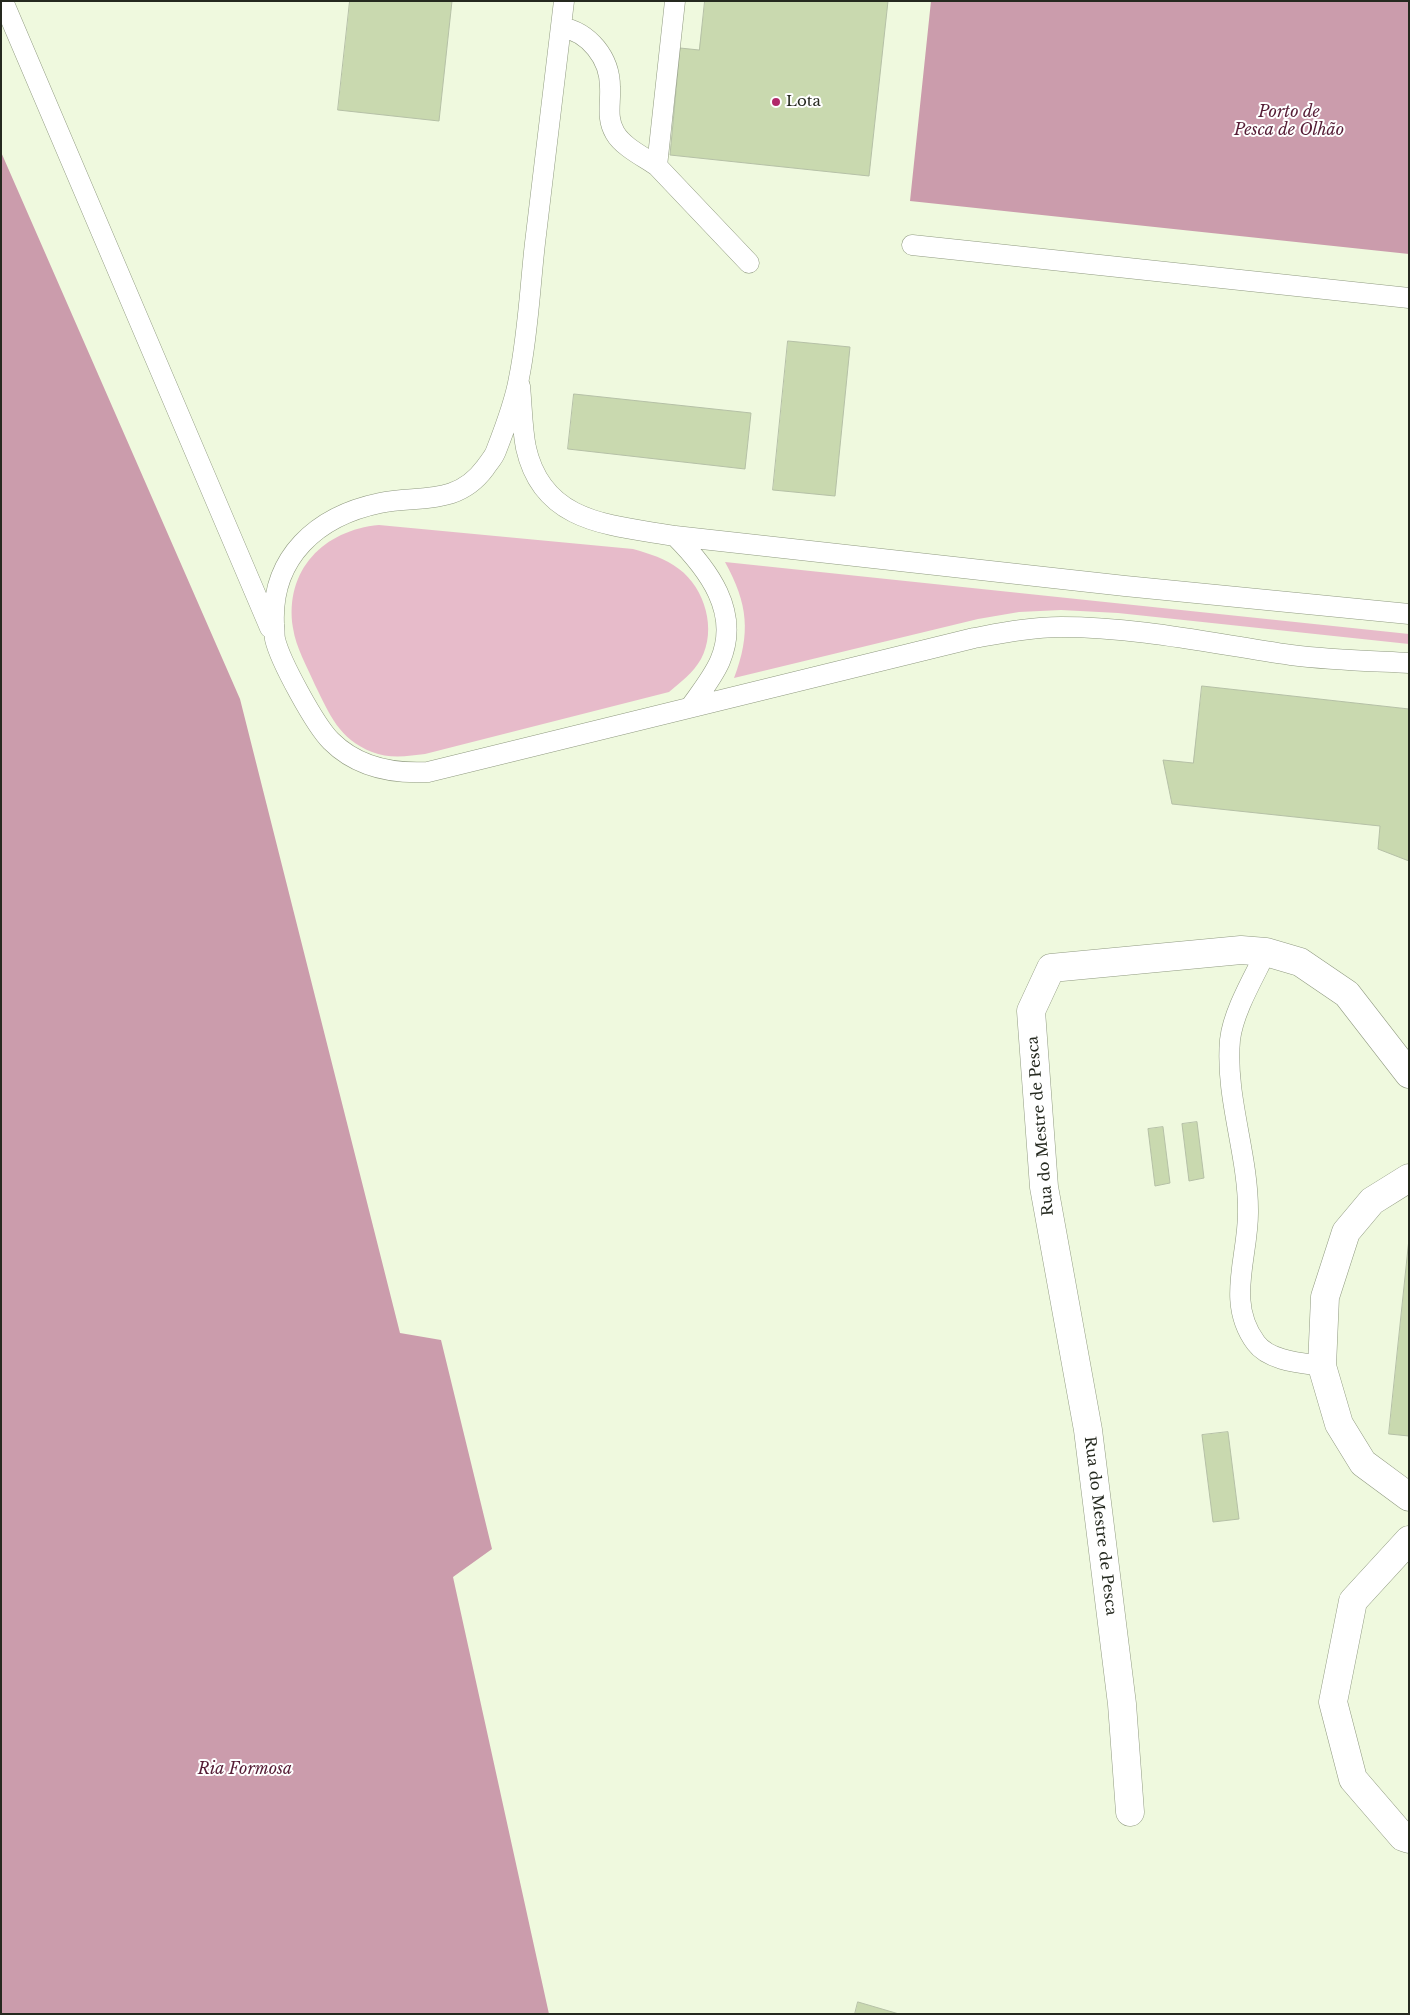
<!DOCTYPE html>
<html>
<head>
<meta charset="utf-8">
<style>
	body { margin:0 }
	#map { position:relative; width:1410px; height:2015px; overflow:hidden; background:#eff9de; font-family:"Libre Baskerville",serif }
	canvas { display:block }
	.frame { position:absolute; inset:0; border:2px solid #25291f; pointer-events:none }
</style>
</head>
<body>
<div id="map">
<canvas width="1410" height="2015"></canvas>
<div class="frame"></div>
</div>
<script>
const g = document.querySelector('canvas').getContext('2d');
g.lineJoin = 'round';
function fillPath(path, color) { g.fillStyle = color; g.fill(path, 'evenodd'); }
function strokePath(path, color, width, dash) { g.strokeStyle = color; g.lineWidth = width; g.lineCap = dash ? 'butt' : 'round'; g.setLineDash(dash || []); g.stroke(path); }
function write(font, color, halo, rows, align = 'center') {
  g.font = font + ' "Libre Baskerville",serif'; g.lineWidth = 4; g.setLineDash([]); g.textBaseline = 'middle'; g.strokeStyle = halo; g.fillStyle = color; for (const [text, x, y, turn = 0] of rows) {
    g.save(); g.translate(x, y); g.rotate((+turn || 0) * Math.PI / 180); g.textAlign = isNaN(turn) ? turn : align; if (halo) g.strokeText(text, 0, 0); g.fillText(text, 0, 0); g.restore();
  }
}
fillPath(new Path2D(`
	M 379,525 L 633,549 C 650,554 665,558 679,569 C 705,588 717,630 701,659 C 693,673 681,682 669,692 L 425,754 C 409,756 389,759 372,752 C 339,739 330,715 315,685 C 307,666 296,648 293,628 C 284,570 324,530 379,525 Z
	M 725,562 L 1409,634 L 1409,644 L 1118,613 L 1061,610 L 1019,612 L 978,619 L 734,678 C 751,633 748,604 725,562 Z`), '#e7bbca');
fillPath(new Path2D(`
	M 931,1 L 1409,1 L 1409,254 L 910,201 Z
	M 1,152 L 240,699 L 400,1333 L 441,1340 L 492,1549 L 453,1577 L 549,2014 L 1,2014 Z`), '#cb9cac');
const building = new Path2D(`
	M 350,1 L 452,1 L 439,121 L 338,110 Z
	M 705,1 L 888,1 L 869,176 L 670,155 L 680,48 L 699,50 Z
	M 788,341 L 850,347 L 835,496 L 773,490 Z
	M 574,394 L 751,413 L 745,469 L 568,449 Z
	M 1202,686 L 1409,709 L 1409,861 L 1378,849 L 1380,826 L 1172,804 L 1163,760 L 1193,763 Z
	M 1197,1122 L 1204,1178 L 1189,1181 L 1182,1124 Z
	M 1163,1127 L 1170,1183 L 1155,1186 L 1148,1129 Z
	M 1409,1239 L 1409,1436 L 1389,1434 Z
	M 1228,1432 L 1239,1519 L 1213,1522 L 1202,1435 Z
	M 858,2002 L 899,2014 L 855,2014 Z`);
fillPath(building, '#c9d9af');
strokePath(building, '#b5c0a6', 1);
const lane = new Path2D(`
	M 3,1 L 270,628
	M 564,1 C 554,82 545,162 535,243 C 530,287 528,334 519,378 C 515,402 505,428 496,451 C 494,457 489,462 485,468 C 457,506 420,495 380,503 C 317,516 271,557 274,624 C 275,628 274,634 275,639 C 280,661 315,725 331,741 C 357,767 392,774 428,772 L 974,638 C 1002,633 1032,627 1061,627 C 1139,627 1214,644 1291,655 C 1330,660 1370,661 1409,663
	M 675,1 L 657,166 L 749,263
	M 561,27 C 589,32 610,58 610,87 C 611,103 606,118 615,133 C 623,147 644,157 657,166
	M 912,245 L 1409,298
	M 520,386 C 522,406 522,428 526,448 C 543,524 611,525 675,536 L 1125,586 L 1409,614
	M 675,536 C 708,569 741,612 720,661 C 713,677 701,692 691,706
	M 1266,952 C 1254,977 1233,1012 1230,1040 C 1225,1097 1248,1153 1248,1210 C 1249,1256 1225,1302 1256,1343 C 1269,1361 1302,1363 1322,1366`);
const street = new Path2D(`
	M 1409,1178 L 1372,1201 L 1346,1232 L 1325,1297 L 1322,1366 L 1339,1424 L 1363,1463 L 1409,1497
	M 1409,1540 L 1353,1601 L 1333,1702 L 1353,1779 L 1403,1837 L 1409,1839
	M 1130,1812 L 1122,1704 L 1088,1430 L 1044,1187 L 1031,1011 L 1051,968 L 1241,950 L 1266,952 L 1300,962 L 1347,994 L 1409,1074`);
strokePath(lane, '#909a81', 21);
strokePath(street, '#909a81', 29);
strokePath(lane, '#fff', 20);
strokePath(street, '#fff', 28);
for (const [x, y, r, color] of [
	[776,102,5,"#b1286a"]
]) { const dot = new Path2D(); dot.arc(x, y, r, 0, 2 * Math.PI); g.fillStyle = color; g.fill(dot); strokePath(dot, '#fff', 2); }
write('15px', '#25291f', '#fff', [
	["Lota",786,102]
], 'left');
write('15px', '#25291f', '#fff', [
	["Rua do Mestre de Pesca",1041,1126,-95],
	["Rua do Mestre de Pesca",1100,1526,83]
]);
write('italic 16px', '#561d36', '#fff', [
	["Porto de",1289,112],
	["Pesca de Olhão",1289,130],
	["Ria Formosa",245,1769]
]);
</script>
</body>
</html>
